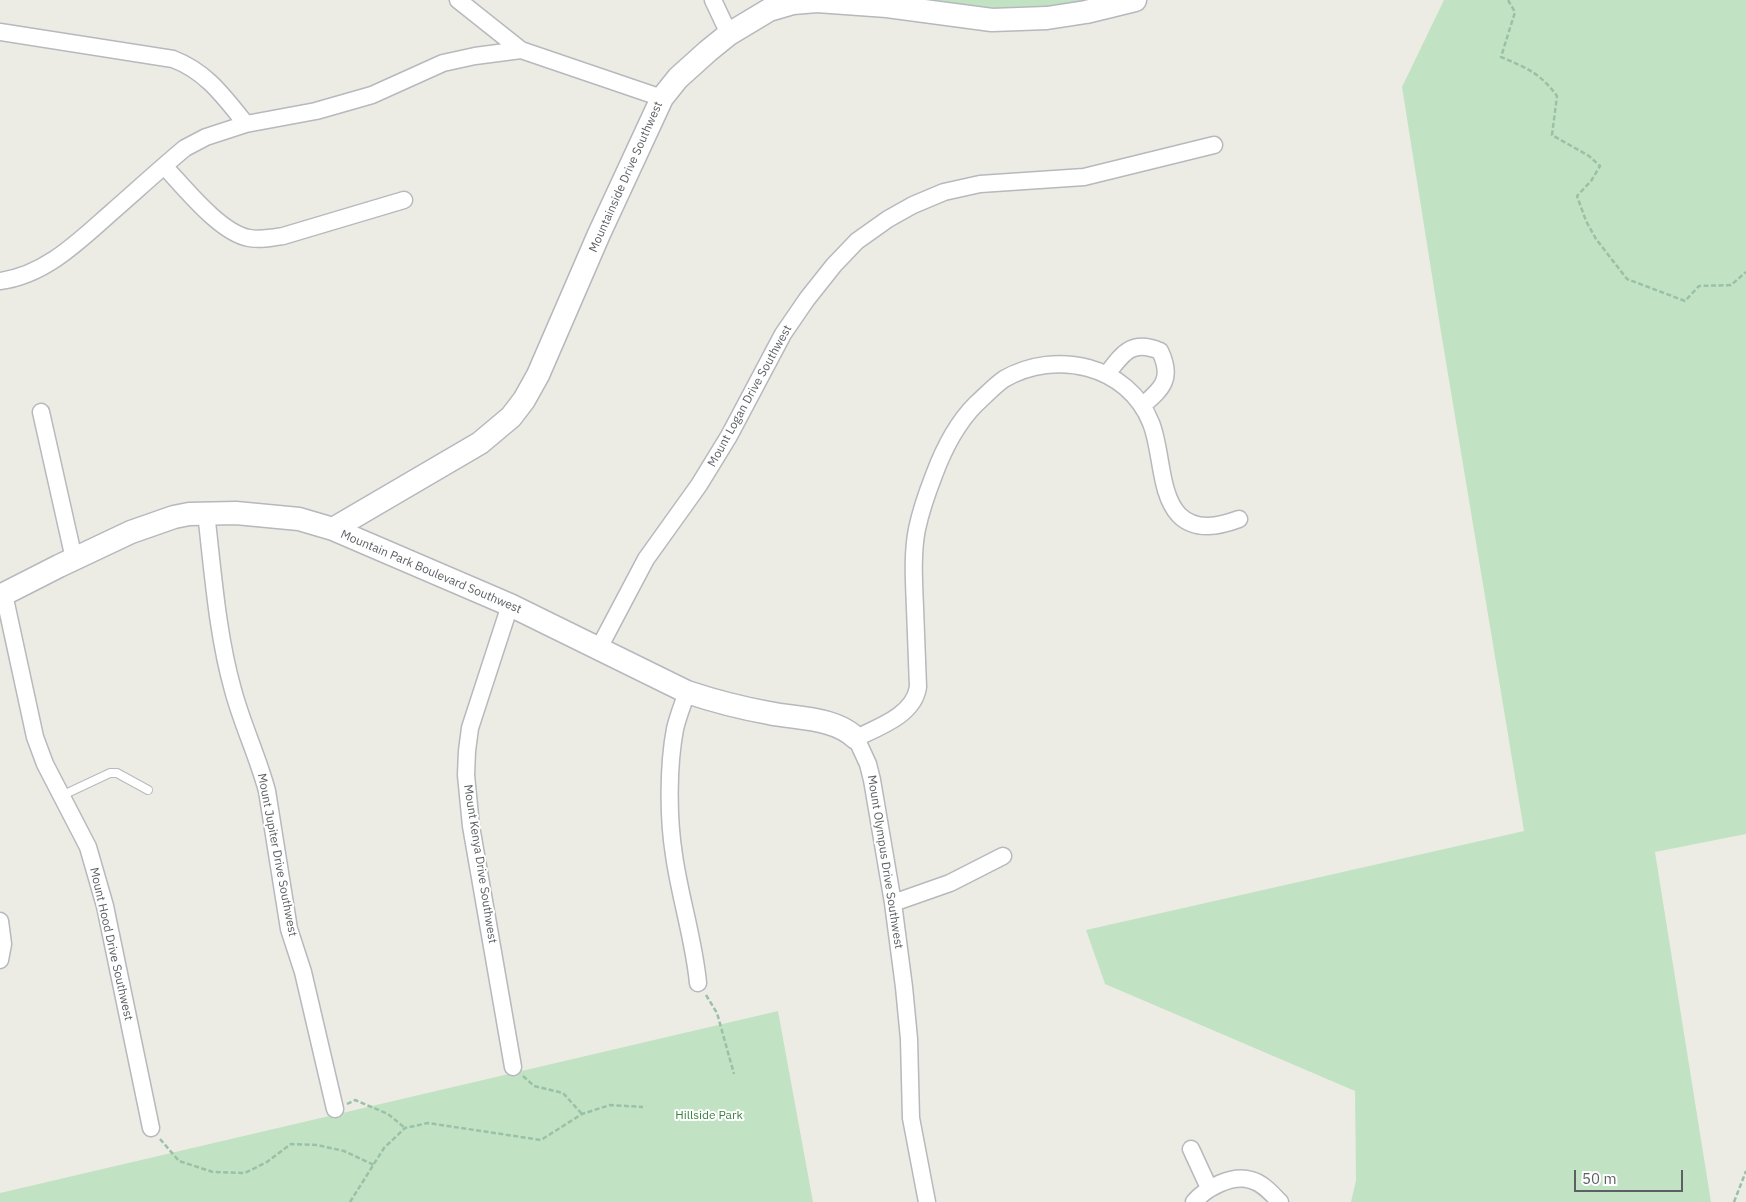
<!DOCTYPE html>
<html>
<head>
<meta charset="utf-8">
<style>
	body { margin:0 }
	#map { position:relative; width:1746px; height:1202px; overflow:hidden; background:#edece4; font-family:"IBM Plex Sans",sans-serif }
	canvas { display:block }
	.scale { position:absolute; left:1574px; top:1170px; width:109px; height:22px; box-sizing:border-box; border:2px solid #5c5f63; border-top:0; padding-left:6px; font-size:15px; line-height:18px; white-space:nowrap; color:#5c5f63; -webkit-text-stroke:4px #fff; paint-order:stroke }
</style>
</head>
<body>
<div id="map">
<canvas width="1746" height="1202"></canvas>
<div class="scale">50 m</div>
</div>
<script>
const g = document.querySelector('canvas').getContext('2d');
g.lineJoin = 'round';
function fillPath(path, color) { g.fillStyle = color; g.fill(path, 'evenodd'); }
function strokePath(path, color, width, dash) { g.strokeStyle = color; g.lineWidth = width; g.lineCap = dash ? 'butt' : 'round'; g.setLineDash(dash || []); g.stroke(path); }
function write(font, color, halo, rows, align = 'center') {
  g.font = font + ' "IBM Plex Sans",sans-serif'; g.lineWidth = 4; g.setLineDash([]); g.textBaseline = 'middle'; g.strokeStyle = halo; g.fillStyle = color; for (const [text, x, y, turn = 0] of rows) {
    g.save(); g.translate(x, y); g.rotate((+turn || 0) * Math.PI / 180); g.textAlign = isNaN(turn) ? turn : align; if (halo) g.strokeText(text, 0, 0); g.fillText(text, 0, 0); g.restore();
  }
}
fillPath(new Path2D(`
	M 833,0 L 1094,0 L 1046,13 Z
	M 1444,0 L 1746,0 L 1746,834 L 1655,852 L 1711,1202 L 1351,1202 L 1356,1180 L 1355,1091 L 1105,984 L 1086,930 L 1524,831 L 1440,326 L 1402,87 Z
	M 778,1011 L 813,1202 L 0,1202 L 0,1193 Z`), '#c2e3c3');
const lane = new Path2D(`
	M 61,796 L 110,773 L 117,773 L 148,790`);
const street = new Path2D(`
	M 458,0 L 521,50
	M 713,0 L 729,34
	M 0,32 L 173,59 C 207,72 224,97 246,124
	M 164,166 C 184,187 220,233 249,238 C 261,240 271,238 283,236 L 404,200
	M 0,281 C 46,275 80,240 113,211 C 137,190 161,168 185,148 L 206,137 L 246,124 L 316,111 L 372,95 L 443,63 L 475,56 L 521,50 L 662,98
	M 1107,374 C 1123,353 1132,339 1160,351 C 1173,378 1163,388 1143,405
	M 41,412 L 74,559
	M 206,513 C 213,572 217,633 233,690 C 242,724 258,757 267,791 L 289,929 L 303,972 L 335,1109
	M 4,594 L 35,737 L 45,764 L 88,847 L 105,906 L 151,1128
	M 510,605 L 470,728 L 467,751 L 466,775 L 471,826 L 513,1067
	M 599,648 L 646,559 L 699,485 L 729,436 L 783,334 L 807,299 L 834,265 L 857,241 L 888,219 L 913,205 L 944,192 L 980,184 L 1084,177 L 1214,145
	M 687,692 C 683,704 678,716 675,729 C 668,766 668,818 674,855 C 680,898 694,940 698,983
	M 893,903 L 950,883 L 1003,856
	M 0,921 L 3,944 L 0,960
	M 1191,1149 L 1209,1188
	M 927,1202 L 911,1118 L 909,1039 L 904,987 L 893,903 L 872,780 L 868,764 L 856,738 C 879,727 914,715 918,687 C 917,660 916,634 915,608 C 914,582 912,554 917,529 C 921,510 927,493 934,475 C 944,448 956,424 976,404 C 985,396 994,386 1004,379 C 1056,349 1128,365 1151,423 C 1162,450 1159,494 1179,515 C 1196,532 1220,526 1239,519
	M 1194,1202 C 1206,1188 1232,1174 1251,1180 C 1263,1183 1272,1194 1280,1202`);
const secondary = new Path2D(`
	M 333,529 L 480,443 L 511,417 L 524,400 L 538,375 L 599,234 L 662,98 L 678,78 L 708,51 L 729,34 L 769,10 L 793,3 L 817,1 L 887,6 L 992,20 L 1047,18 L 1086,12 L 1135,0
	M 0,596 L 59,566 L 131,532 L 174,517 L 189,514 L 236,513 L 299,519 L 333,529 L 510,605 L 687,692 C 714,701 741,708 769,713 C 797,719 834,717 856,738`);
strokePath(lane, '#b6b9bd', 10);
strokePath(street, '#b6b9bd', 19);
strokePath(secondary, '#b5b8bd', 25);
strokePath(new Path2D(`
	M 1508,0 L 1515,12 L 1501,57 C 1527,68 1540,73 1557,96 L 1552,135 L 1589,156 L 1600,166 L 1591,181 L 1577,196 L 1586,221 L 1596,239 L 1627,279 L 1685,301 L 1699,286 L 1731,285 L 1746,272
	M 706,995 L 717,1013 L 734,1074
	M 523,1076 L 534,1086 L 563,1093 L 582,1114
	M 347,1104 L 355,1100 L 388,1114 L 405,1128
	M 160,1139 L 179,1161 L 213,1172 L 245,1173 L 267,1162 L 291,1144 L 317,1145 L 344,1151 L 374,1165
	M 350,1202 L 384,1148 L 405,1128 L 428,1123 L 541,1140 L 582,1114 L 610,1105 L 643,1107
	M 1734,1202 L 1746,1171`), '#9ac1a7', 2.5, [5, 2.5]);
strokePath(lane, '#fff', 8);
strokePath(street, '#fff', 16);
strokePath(secondary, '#fff', 22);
write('12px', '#5c5f63', '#fff', [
	["Mountainside Drive Southwest",626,177,-66],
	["Mount Logan Drive Southwest",750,396,-61],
	["Mountain Park Boulevard Southwest",431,572,23],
	["Mount Jupiter Drive Southwest",277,855,79],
	["Mount Olympus Drive Southwest",885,862,81],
	["Mount Kenya Drive Southwest",480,864,81],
	["Mount Hood Drive Southwest",111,944,77]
]);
write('12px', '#3b8341', '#fff', [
	["Hillside Park",709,1116]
]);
</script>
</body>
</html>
